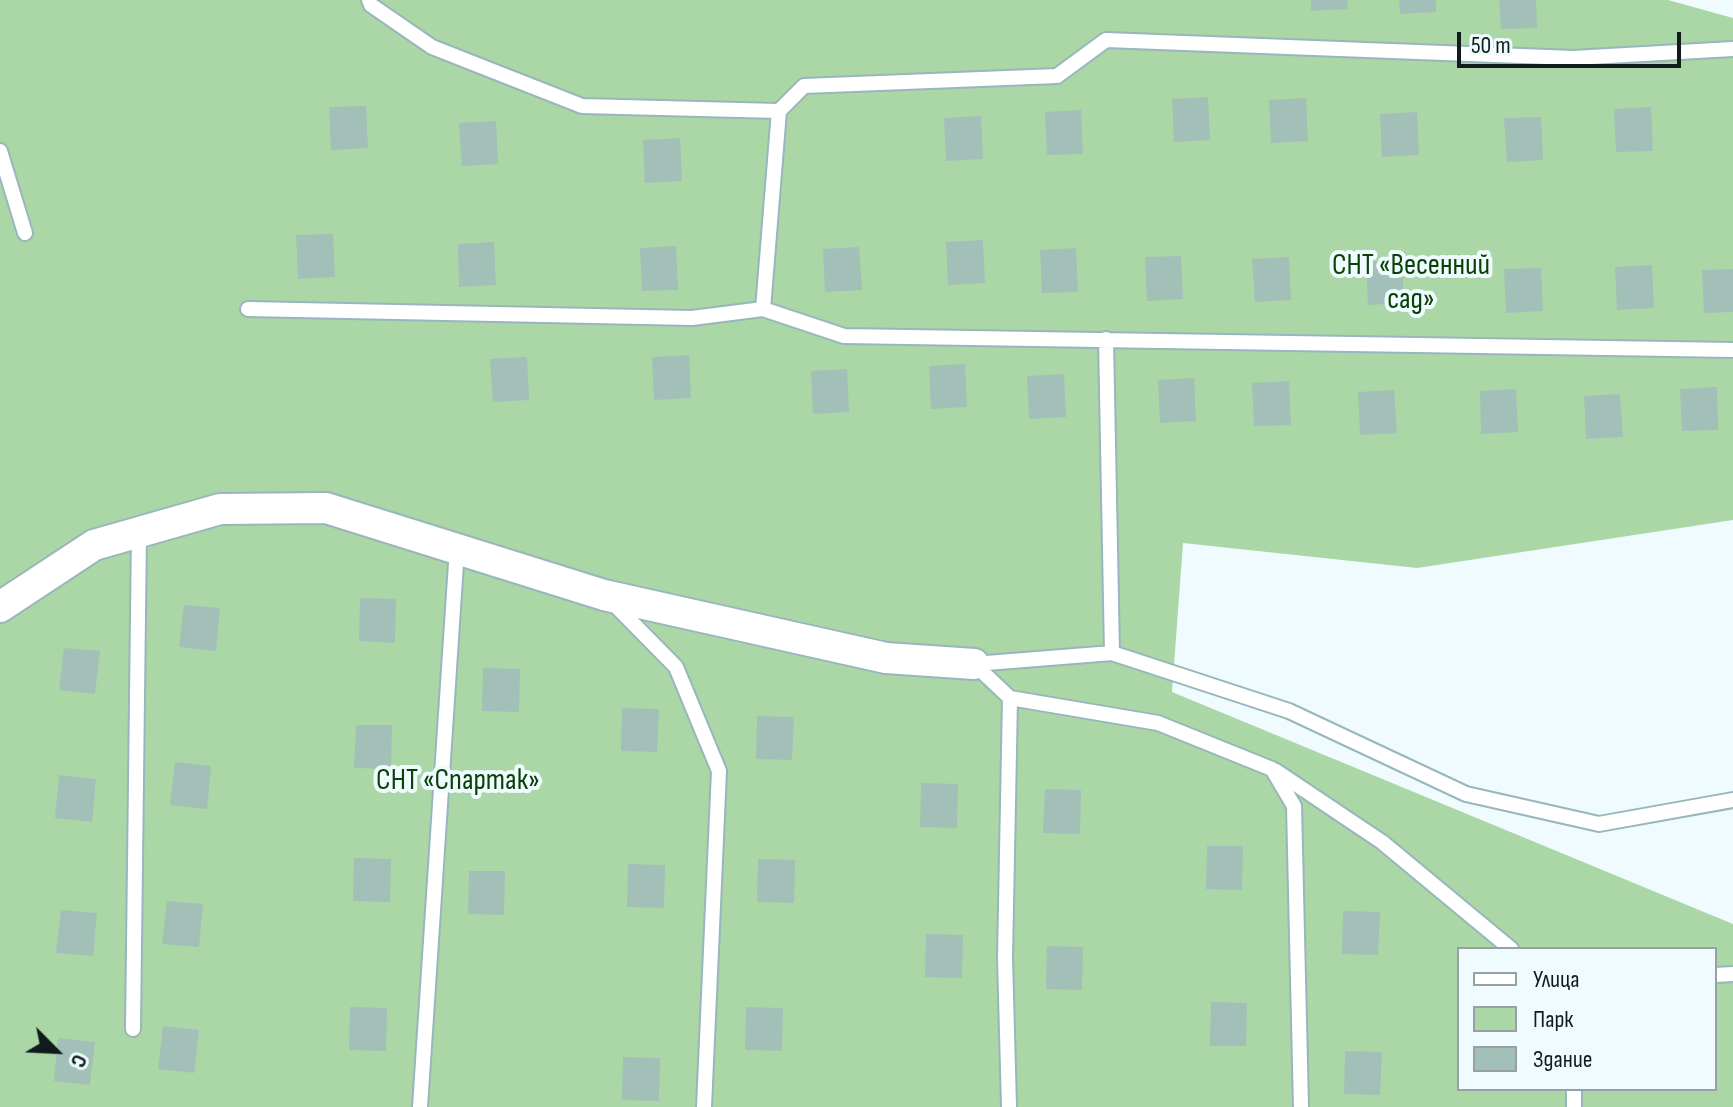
<!DOCTYPE html>
<html>
<head>
<meta charset="utf-8">
<style>
	body { margin:0 }
	#map { position:relative; width:1733px; height:1107px; overflow:hidden; background:#effbfe; font-family:"Sofia Sans Condensed",sans-serif }
	canvas { display:block }
	.legend { position:absolute; left:1457px; top:947px; width:260px; height:144px; box-sizing:border-box; background:#effbfe; border:2px solid #95a1a4; margin:0; padding:10px 14px; list-style:none; font-size:24px; color:#0f1b1d }
	.legend li { display:flex; align-items:center; gap:16px; height:40px }
	.legend b { width:40px; border:2px solid #95a1a4 }
	.north { position:absolute; left:16px; top:1011px; width:80px; height:80px; -webkit-text-stroke:6px #effbfe; paint-order:stroke; rotate:114deg; font-size:22px; font-weight:700; line-height:32px; text-align:center; color:#0f1b1d }
	.north::after { content:''; display:block; margin:auto; width:28px; height:36px; background:#0f1b1d; clip-path:polygon(50% 0,100% 100%,50% 72%,0 100%) }
	.scale { position:absolute; left:1457px; top:32px; width:224px; height:36px; box-sizing:border-box; border:4px solid #0f1b1d; border-top:0; padding-left:10px; font-size:24px; line-height:28px; white-space:nowrap; color:#0f1b1d; -webkit-text-stroke:6px #effbfe; paint-order:stroke }
</style>
</head>
<body>
<div id="map">
<canvas width="1733" height="1107"></canvas>
<ul class="legend">
<li><b style="height:10px;background:#fff"></b>Улица</li>
<li><b style="height:22px;background:#aad7a5"></b>Парк</li>
<li><b style="height:22px;background:#a3c0b8"></b>Здание</li>
</ul>
<div class="north">С</div>
<div class="scale">50 m</div>
</div>
<script>
const g = document.querySelector('canvas').getContext('2d');
g.lineJoin = 'round';
function fillPath(path, color) { g.fillStyle = color; g.fill(path, 'evenodd'); }
function strokePath(path, color, width, dash) { g.strokeStyle = color; g.lineWidth = width; g.lineCap = dash ? 'butt' : 'round'; g.setLineDash(dash || []); g.stroke(path); }
function write(font, color, halo, rows, align = 'center') {
  g.font = font + ' "Sofia Sans Condensed",sans-serif'; g.lineWidth = 8; g.setLineDash([]); g.textBaseline = 'middle'; g.strokeStyle = halo; g.fillStyle = color; for (const [text, x, y, turn = 0] of rows) {
    g.save(); g.translate(x, y); g.rotate((+turn || 0) * Math.PI / 180); g.textAlign = isNaN(turn) ? turn : align; if (halo) g.strokeText(text, 0, 0); g.fillText(text, 0, 0); g.restore();
  }
}
fillPath(new Path2D(`
	M 0,0 L 1668,0 L 1733,18 L 1733,520 L 1417,568 L 1183,543 L 1172,692 L 1733,924 L 1733,1107 L 0,1107 ZM 1459,949 L 1715,949 L 1715,1089 L 1459,1089 Z`), '#aad7a5');
fillPath(new Path2D(`
	M 1311,0 L 1347,0 L 1348,9 L 1311,11 Z
	M 1399,0 L 1436,0 L 1436,12 L 1400,14 Z
	M 1499,0 L 1536,0 L 1537,28 L 1501,29 Z
	M 1208,97 L 1210,140 L 1174,142 L 1172,99 Z
	M 1306,98 L 1308,141 L 1271,143 L 1269,100 Z
	M 366,106 L 368,148 L 331,150 L 329,107 Z
	M 1651,107 L 1653,151 L 1616,152 L 1614,109 Z
	M 1081,110 L 1083,154 L 1047,155 L 1045,112 Z
	M 1417,112 L 1419,155 L 1382,157 L 1380,114 Z
	M 981,116 L 983,159 L 946,161 L 944,118 Z
	M 1541,117 L 1543,160 L 1507,162 L 1504,118 Z
	M 496,121 L 498,164 L 462,166 L 459,123 Z
	M 680,138 L 682,181 L 645,183 L 643,140 Z
	M 333,234 L 335,277 L 298,279 L 296,235 Z
	M 983,240 L 985,283 L 948,285 L 946,242 Z
	M 494,242 L 496,285 L 459,287 L 458,244 Z
	M 676,246 L 678,290 L 642,291 L 640,248 Z
	M 859,247 L 862,290 L 825,292 L 823,249 Z
	M 1076,248 L 1078,292 L 1042,293 L 1040,250 Z
	M 1181,256 L 1183,299 L 1147,301 L 1145,257 Z
	M 1289,257 L 1291,300 L 1255,302 L 1252,259 Z
	M 1402,260 L 1404,303 L 1368,305 L 1366,262 Z
	M 1652,265 L 1654,308 L 1617,310 L 1615,267 Z
	M 1541,268 L 1543,311 L 1506,313 L 1504,269 Z
	M 1733,269 L 1733,312 L 1704,313 L 1702,270 Z
	M 689,355 L 691,398 L 654,400 L 652,357 Z
	M 527,357 L 529,400 L 493,402 L 490,359 Z
	M 965,364 L 967,407 L 931,409 L 929,366 Z
	M 847,369 L 849,412 L 813,414 L 811,371 Z
	M 1064,374 L 1066,417 L 1029,419 L 1027,376 Z
	M 1194,378 L 1196,421 L 1160,423 L 1158,380 Z
	M 1289,381 L 1291,425 L 1254,426 L 1252,383 Z
	M 1717,387 L 1718,430 L 1682,431 L 1680,389 Z
	M 1516,389 L 1518,432 L 1481,434 L 1480,391 Z
	M 1394,390 L 1397,433 L 1360,435 L 1358,392 Z
	M 1620,394 L 1623,437 L 1586,439 L 1584,396 Z
	M 360,598 L 396,599 L 395,643 L 359,641 Z
	M 184,605 L 220,608 L 216,651 L 179,647 Z
	M 64,648 L 100,651 L 95,694 L 59,690 Z
	M 483,668 L 520,669 L 519,712 L 482,711 Z
	M 622,708 L 659,709 L 657,752 L 621,751 Z
	M 757,716 L 794,717 L 792,760 L 756,759 Z
	M 356,725 L 392,725 L 391,769 L 354,768 Z
	M 175,762 L 211,766 L 207,809 L 170,805 Z
	M 59,775 L 96,779 L 92,822 L 55,818 Z
	M 921,783 L 958,784 L 957,828 L 920,827 Z
	M 1045,789 L 1081,790 L 1080,834 L 1043,833 Z
	M 1207,846 L 1243,846 L 1242,890 L 1206,889 Z
	M 354,858 L 391,859 L 390,902 L 353,901 Z
	M 758,859 L 795,860 L 794,903 L 757,902 Z
	M 628,864 L 665,865 L 664,908 L 627,907 Z
	M 469,871 L 505,871 L 504,915 L 468,914 Z
	M 167,901 L 203,904 L 199,947 L 162,944 Z
	M 61,910 L 97,913 L 93,956 L 56,953 Z
	M 1343,911 L 1380,912 L 1378,955 L 1342,954 Z
	M 926,934 L 963,935 L 962,978 L 925,977 Z
	M 1047,946 L 1083,947 L 1082,990 L 1046,989 Z
	M 1211,1002 L 1247,1003 L 1246,1046 L 1210,1046 Z
	M 350,1007 L 387,1008 L 386,1051 L 349,1050 Z
	M 746,1007 L 783,1008 L 782,1051 L 745,1050 Z
	M 163,1026 L 199,1030 L 194,1073 L 158,1069 Z
	M 58,1038 L 95,1042 L 90,1085 L 54,1081 Z
	M 1345,1051 L 1382,1052 L 1380,1095 L 1344,1094 Z
	M 623,1057 L 660,1058 L 659,1101 L 622,1100 Z`), '#a3c0b8');
const lane = new Path2D(`
	M 369,0 L 371,5 L 432,47 L 582,106 L 779,111 L 763,309 L 844,336 L 1733,350
	M 779,111 L 804,86 L 1057,76 L 1106,40 L 1573,58 L 1733,49
	M 0,151 L 25,233
	M 248,309 L 692,318 L 763,309
	M 1106,339 L 1112,653
	M 613,603 L 676,667 L 719,771 L 704,1107
	M 974,664 L 1112,653 L 1289,711 L 1466,794 L 1599,824 L 1733,800
	M 974,664 L 1010,698 L 1158,723 L 1272,769 L 1294,806 L 1301,1107
	M 1276,771 L 1382,842 L 1511,949
	M 1715,975 L 1733,974
	M 133,1029 L 139,532
	M 420,1107 L 457,548
	M 1009,1107 L 1005,958 L 1010,698
	M 1574,1107 L 1574,1089`);
const street = new Path2D(`
	M 0,607 L 94,545 L 220,509 L 326,508 L 604,595 L 886,658 L 974,664`);
strokePath(lane, '#98b6bc', 18);
strokePath(street, '#98b6bc', 34);
strokePath(lane, '#fff', 14);
strokePath(street, '#fff', 30);
write('30px', '#094207', '#effbfe', [
	["СНТ «Весенний",1411,266],
	["сад»",1411,300],
	["СНТ «Спартак»",458,781]
]);
</script>
</body>
</html>
